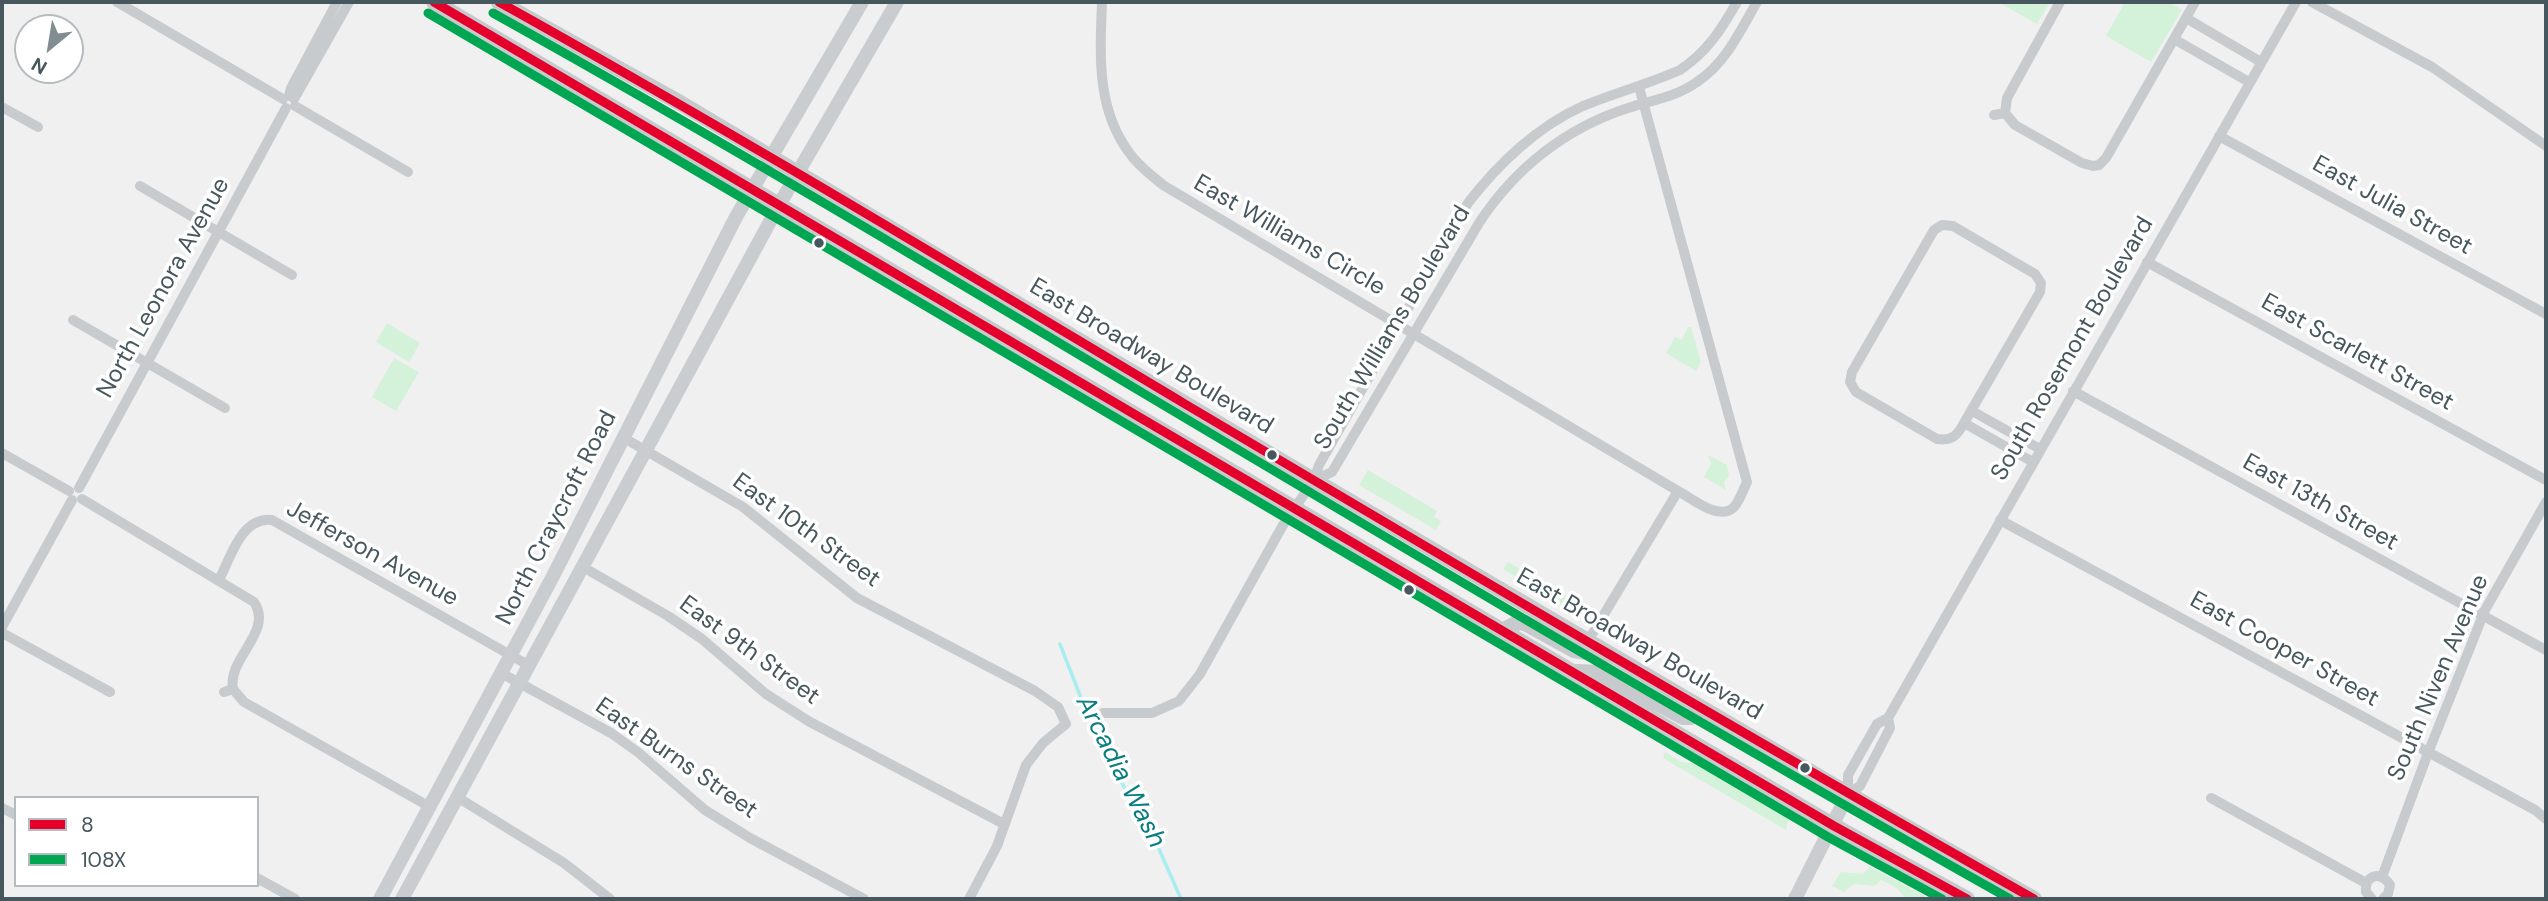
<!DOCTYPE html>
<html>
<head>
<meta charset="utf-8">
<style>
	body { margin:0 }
	#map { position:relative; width:2548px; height:901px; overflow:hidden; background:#f1f0f0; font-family:"DM Sans",sans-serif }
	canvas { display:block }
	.frame { position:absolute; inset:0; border:4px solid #47575e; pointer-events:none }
	.legend { position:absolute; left:14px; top:796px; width:245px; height:91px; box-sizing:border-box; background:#fff; border:2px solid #b5bcbf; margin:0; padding:9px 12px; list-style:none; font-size:21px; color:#47575e }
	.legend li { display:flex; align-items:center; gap:14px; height:35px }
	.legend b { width:35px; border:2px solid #b5bcbf }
	.north { position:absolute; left:14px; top:14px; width:70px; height:70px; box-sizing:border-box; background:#fff; border:2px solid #b5bcbf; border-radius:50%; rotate:210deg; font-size:19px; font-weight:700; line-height:28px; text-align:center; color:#47575e }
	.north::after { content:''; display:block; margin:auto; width:24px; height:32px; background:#828d91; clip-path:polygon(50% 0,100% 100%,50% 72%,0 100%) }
</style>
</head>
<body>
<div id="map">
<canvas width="2548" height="901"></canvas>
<div class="frame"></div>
<ul class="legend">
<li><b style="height:9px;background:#e4002b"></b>8</li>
<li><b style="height:9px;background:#00a651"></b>108X</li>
</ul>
<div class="north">N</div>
</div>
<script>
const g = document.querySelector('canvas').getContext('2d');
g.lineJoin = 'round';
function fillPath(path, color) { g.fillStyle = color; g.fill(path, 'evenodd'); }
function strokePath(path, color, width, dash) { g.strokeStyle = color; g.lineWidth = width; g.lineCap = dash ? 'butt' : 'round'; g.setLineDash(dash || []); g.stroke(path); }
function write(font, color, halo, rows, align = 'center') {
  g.font = font + ' "DM Sans",sans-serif'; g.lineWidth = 7; g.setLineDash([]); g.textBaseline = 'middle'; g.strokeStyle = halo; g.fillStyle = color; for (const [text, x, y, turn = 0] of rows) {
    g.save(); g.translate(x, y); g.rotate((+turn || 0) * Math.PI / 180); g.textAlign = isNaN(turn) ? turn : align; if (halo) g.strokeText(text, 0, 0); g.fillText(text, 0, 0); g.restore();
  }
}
fillPath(new Path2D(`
	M 1998,2 L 2050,2 L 2037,24 Z
	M 2125,2 L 2168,2 L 2182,10 L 2151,62 L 2106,36 Z
	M 387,323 L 420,343 L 409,362 L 376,342 Z
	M 1688,327 L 1691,327 L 1701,362 L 1696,371 L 1666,353 L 1675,337 L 1682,340 Z
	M 394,358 L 419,372 L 396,411 L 372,397 Z
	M 1708,455 L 1727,465 L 1729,476 L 1724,483 L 1726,490 L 1704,477 L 1711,464 Z
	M 1368,470 L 1437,511 L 1434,517 L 1441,521 L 1436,530 L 1359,485 Z
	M 1508,562 L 1568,597 L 1566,602 L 1570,605 L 1573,600 L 1579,603 L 1581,600 L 1594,608 L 1587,619 L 1503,569 Z
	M 1665,752 L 1681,762 L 1696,764 L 1788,818 L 1786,830 L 1663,758 Z
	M 1870,867 L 1930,899 L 1904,899 C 1902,889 1890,884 1881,880 L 1875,886 L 1854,884 L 1844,892 L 1832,886 L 1841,872 L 1863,874 Z`), '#d4f1da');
strokePath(new Path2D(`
	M 1060,644 L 1097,739 L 1159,849 L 1181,899`), '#a8edf0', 3.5);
strokePath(new Path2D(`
	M 117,2 L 283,99
	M 1102,2 C 1100,56 1096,110 1131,155 C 1139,166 1152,176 1163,185 L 1678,491 C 1692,498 1719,522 1734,507 C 1740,500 1743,490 1747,482 L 1639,87
	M 1737,2 C 1721,30 1707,52 1680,70 C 1648,84 1615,93 1583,106 C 1538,126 1498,164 1468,203 L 1319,465 L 1314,480 L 1332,472 L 1479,223 C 1515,168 1566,128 1628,108 C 1652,100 1676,97 1697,82 C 1726,63 1740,31 1757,2
	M 2312,2 L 2432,67 L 2546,146
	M 2186,18 L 2261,62
	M 2174,39 L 2249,82
	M 289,96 L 291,88 L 337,2
	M 294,99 L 349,2
	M 295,106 L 408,172
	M 2,107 L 38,127
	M 2005,113 L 2007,98 L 2060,2
	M 2005,113 L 2015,125 L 2082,163 L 2093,166
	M 1994,115 L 2005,113
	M 2219,136 L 2546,314
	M 2093,166 L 2099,165 L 2106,158 L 2195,2
	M 140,186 L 292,275
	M 1942,225 L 1953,226 L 2035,274 L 2041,283 L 2040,292 L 1964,423 C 1957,436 1952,441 1937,439 L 1856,392 L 1850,382 L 1852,372 L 1934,230 Z
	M 2147,262 L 2546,480
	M 73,320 L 225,408
	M 2073,391 L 2546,650
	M 1972,411 L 2040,449
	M 1964,423 L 2033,462
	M 624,438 L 743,507 L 857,598 L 1035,691 L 1058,707 L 1066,724 L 1043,743 L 1026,765 L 997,846 L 969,899
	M 2,453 L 69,491
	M 79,488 L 286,108
	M 82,499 L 254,602 C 274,632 227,658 233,689 L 224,692
	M 2000,520 L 2535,810 L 2546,819
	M 583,567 L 668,616 L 702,639 L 766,694 L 810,722 L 1004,824
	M 219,580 C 231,557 241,517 272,520 L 528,665
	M 2,627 L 72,500
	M 2,633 L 110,692
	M 1588,641 L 1678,491
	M 501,673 L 611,733 L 639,753 L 705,810 L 750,838 L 864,899
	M 233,689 L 244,702 L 430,807
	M 1103,713 L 1152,713 L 1179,701 L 1200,674 L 1283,525 L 1314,480
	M 1888,718 L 1890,728 L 1860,786 L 1848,794 L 1848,775 L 1877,724 L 1888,718 L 2296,2
	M 457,797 L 564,863 L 610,899
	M 2211,798 L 2366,883
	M 2,808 L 16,815
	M 2382,877 L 2428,753 L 2485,610 L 2546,502
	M 257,878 L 295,899
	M 2372,899 L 2366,892 C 2364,875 2381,870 2390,885 L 2388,894 L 2383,899`), '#c8cbcd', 10);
strokePath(new Path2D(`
	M 380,899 L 552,578 L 736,217 L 862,2
	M 402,899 L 779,205 L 897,2
	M 1795,899 L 1848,794`), '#c9cdcf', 14);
strokePath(new Path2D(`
	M 434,2 L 1834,826 L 1967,899
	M 499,2 L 682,104 L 1295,469 L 1848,794 L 2034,899
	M 1502,631 L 1519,622 L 1525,623 L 1574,650 L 1606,655
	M 1576,672 L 1601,673 L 1683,717 L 1691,717 L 1701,708`), '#c6cacc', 16);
strokePath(new Path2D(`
	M 434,2 L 1834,826 L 1967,899
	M 499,2 C 731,131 957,268 1185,404 C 1467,571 1749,738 2034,899`), '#e4002b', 9);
strokePath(new Path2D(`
	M 428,13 L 1828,837 L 1942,899
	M 493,13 C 714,136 931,266 1148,396 C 1434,566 1720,736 2010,899`), '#00a651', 9);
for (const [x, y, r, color] of [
	[819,243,6,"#47575e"],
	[1272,455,6,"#47575e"],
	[1409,590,6,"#47575e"],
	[1805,768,6,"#47575e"]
]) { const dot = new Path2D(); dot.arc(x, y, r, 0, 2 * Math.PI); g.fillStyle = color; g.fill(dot); strokePath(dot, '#fff', 2.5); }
write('24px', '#47575e', '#fff', [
	["East Julia Street",2392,206,29],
	["East Williams Circle",1289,236,30],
	["North Leonora Avenue",164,288,-61],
	["South Williams Boulevard",1393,328,-59],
	["South Rosemont Boulevard",2073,349,-60],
	["East Scarlett Street",2357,353,29],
	["East Broadway Boulevard",1151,357,31],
	["East 13th Street",2320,503,29],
	["North Craycroft Road",557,518,-63],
	["East 10th Street",806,531,36],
	["Jefferson Avenue",372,554,29],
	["East Broadway Boulevard",1639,645,30],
	["East Cooper Street",2284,650,29],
	["East 9th Street",749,651,36],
	["South Niven Avenue",2439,678,-67],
	["East Burns Street",676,759,35]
]);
write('italic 26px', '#097d82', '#fff', [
	["Arcadia Wash",1120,772,63]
]);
</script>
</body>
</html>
